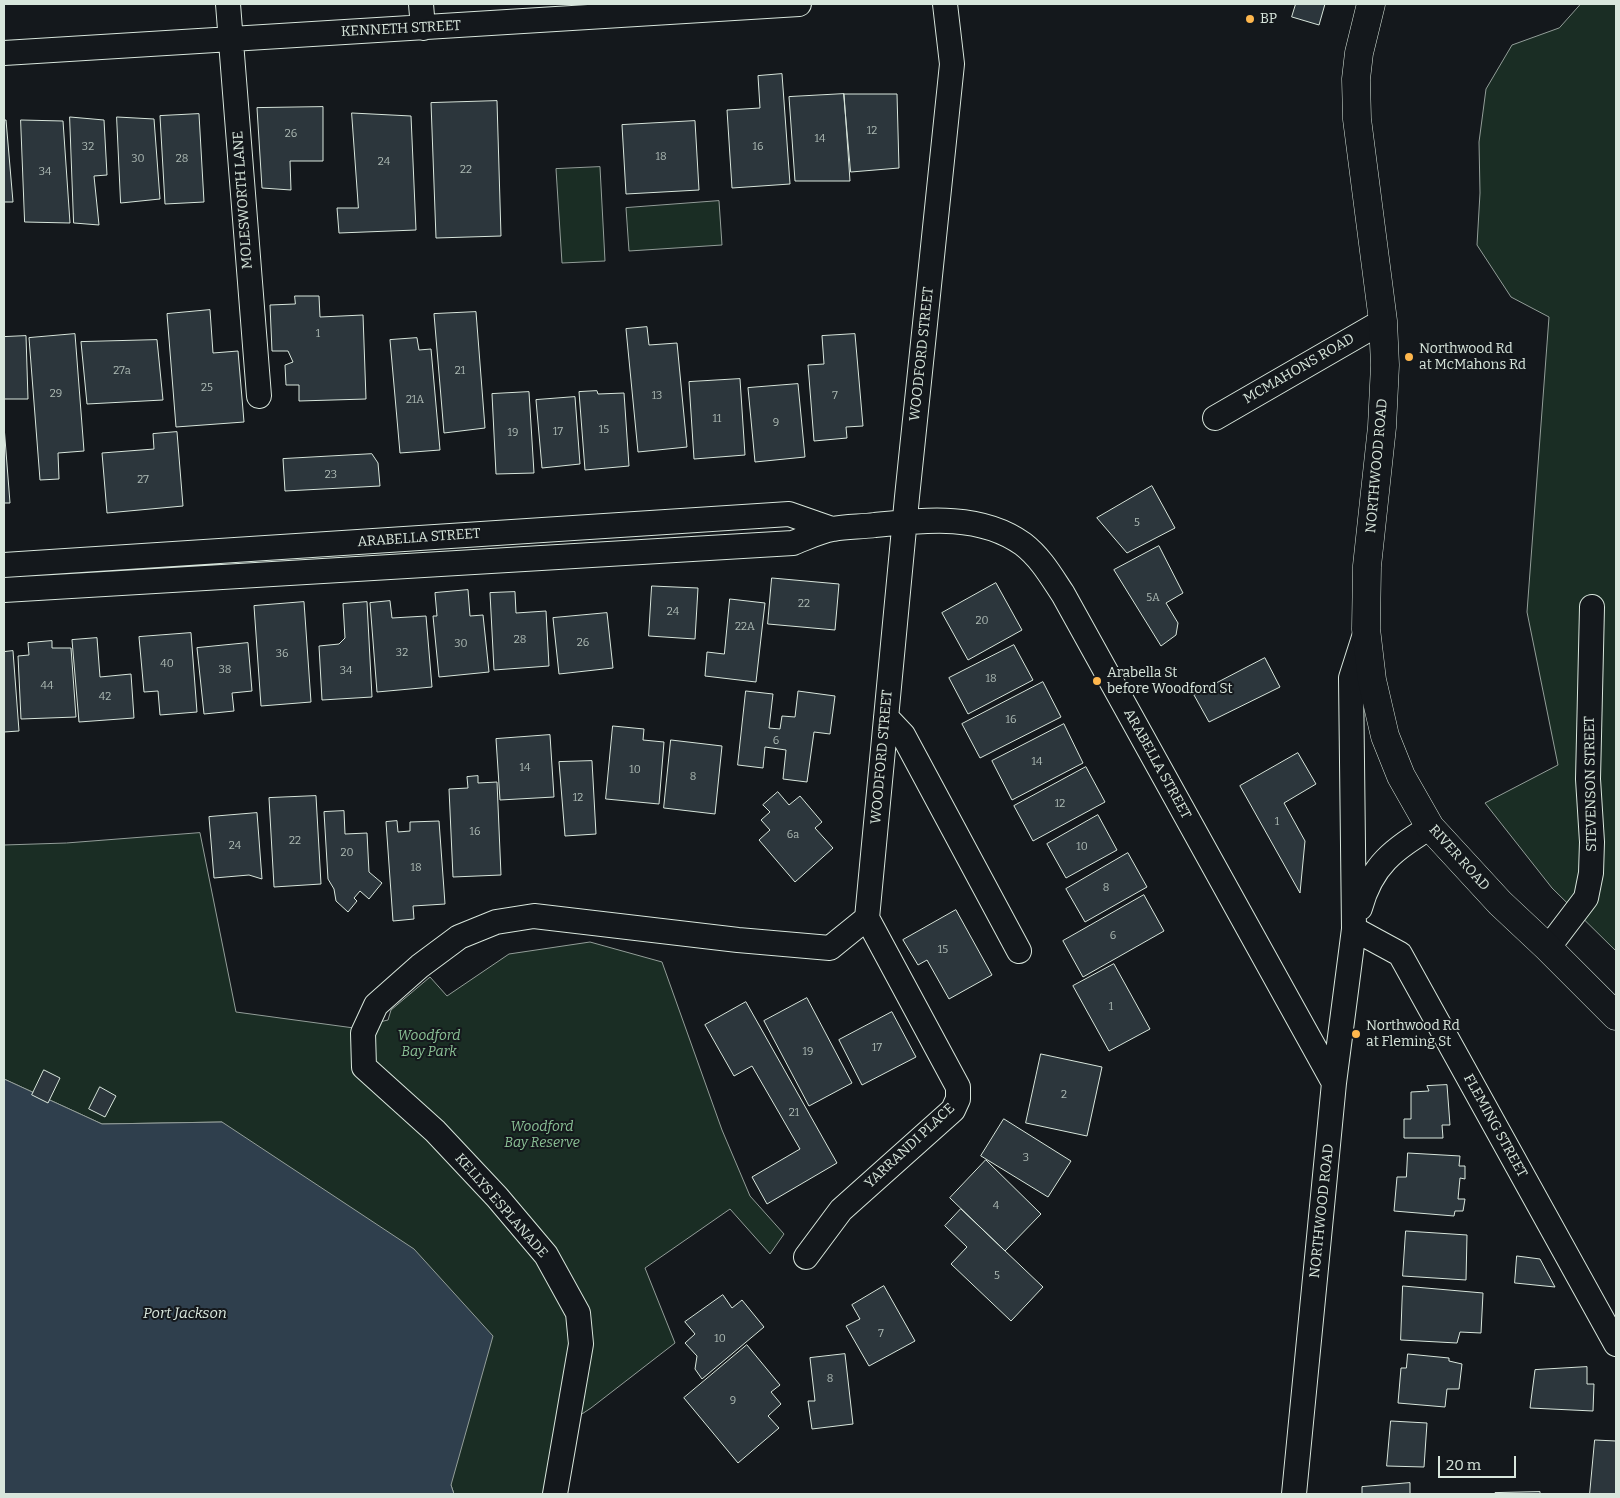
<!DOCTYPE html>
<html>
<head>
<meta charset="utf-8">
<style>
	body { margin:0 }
	#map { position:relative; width:1620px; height:1498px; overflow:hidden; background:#14181c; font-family:Bitter,serif }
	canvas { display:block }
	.frame { position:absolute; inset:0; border:5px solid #d8e6dc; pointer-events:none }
	.scale { position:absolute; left:1438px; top:1456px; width:78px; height:22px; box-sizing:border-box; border:2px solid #d8e6dc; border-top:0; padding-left:6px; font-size:15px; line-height:18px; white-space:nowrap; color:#d8e6dc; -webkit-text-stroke:4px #14181c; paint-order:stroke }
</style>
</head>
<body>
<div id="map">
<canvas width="1620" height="1498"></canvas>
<div class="frame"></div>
<div class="scale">20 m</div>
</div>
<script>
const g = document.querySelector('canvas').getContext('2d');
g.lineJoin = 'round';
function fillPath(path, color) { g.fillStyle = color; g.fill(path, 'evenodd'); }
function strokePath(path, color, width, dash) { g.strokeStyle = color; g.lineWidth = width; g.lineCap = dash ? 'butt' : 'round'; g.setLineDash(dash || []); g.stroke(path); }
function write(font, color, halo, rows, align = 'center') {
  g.font = font + ' Bitter,serif'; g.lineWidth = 4; g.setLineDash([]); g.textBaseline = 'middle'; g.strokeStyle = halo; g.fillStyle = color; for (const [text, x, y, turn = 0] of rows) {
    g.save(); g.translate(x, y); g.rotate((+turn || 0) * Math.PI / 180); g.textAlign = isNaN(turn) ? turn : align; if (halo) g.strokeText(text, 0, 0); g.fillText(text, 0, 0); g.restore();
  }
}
const green = new Path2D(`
	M 1581,4 L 1616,4 L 1616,951 L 1552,888 L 1485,803 L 1558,765 L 1527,612 L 1549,317 L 1511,297 L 1477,245 L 1480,193 L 1479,142 L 1486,89 L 1512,45 L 1559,28 Z
	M 600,167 L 605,261 L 562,263 L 556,169 Z
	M 719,201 L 722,245 L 629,251 L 626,208 Z
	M 200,833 L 236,1012 L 354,1028 L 388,1020 L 391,1010 L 430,977 L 447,996 L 509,954 L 590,942 L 662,962 L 722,1130 L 750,1196 L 784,1234 L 770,1254 L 730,1209 L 645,1268 L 675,1343 L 591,1408 L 559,1429 L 550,1494 L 454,1494 L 451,1485 L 222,1122 L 102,1124 L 4,1079 L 4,845 L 66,843 Z`);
fillPath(green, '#1a2d24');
strokePath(green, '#939e99', 1);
const water = new Path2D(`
	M 4,1079 L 102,1124 L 222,1122 L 414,1249 L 493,1336 L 451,1485 L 454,1494 L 4,1494 Z`);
fillPath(water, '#2f3f4d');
strokePath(water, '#939e99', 1);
const building = new Path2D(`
	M 1296,4 L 1325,4 L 1319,25 L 1292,17 Z
	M 782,74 L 790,184 L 732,188 L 727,110 L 760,108 L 758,76 Z
	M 844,94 L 897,94 L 899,168 L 851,172 Z
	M 844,94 L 850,181 L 795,181 L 789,97 Z
	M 497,101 L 501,236 L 436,238 L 431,103 Z
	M 323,107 L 323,161 L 290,161 L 291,190 L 262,188 L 257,108 Z
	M 352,113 L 411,116 L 416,230 L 339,233 L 337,208 L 358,208 Z
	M 199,114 L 204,202 L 165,204 L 160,116 Z
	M 70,117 L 104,120 L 107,175 L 94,176 L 99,225 L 74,223 Z
	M 117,117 L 154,119 L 160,199 L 121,203 Z
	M 4,120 L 6,120 L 13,202 L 4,202 Z
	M 21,120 L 63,121 L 70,223 L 25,222 Z
	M 695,121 L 699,190 L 626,194 L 622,125 Z
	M 295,296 L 319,296 L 320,317 L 363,315 L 366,399 L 299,401 L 299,385 L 286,385 L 285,365 L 293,362 L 288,351 L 272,351 L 270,305 L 295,304 Z
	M 210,310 L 213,353 L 238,351 L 244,422 L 176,427 L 167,314 Z
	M 476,312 L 485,428 L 444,433 L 434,314 Z
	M 647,327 L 649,345 L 677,343 L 687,447 L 638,452 L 626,329 Z
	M 75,334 L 84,451 L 58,453 L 59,479 L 40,480 L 29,338 Z
	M 855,334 L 863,426 L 846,427 L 847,438 L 814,441 L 808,365 L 824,364 L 822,336 Z
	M 26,336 L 28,399 L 4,399 L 4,337 Z
	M 417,338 L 419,350 L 431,349 L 440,450 L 400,453 L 390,340 Z
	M 157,340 L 163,400 L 87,404 L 81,342 Z
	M 740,379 L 745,455 L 694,459 L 689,382 Z
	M 798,384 L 805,457 L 755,462 L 748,388 Z
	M 597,391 L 598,394 L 624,393 L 629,466 L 585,470 L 579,392 Z
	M 529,392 L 534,473 L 496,474 L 492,394 Z
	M 575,397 L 580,464 L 542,468 L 536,400 Z
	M 4,426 L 10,503 L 4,503 Z
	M 177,432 L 183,506 L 107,513 L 102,453 L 154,449 L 153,434 Z
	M 372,454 L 378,463 L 380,486 L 285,491 L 283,459 Z
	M 1152,486 L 1175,528 L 1127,553 L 1097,518 Z
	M 1159,546 L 1183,593 L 1166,603 L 1178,623 L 1176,635 L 1161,646 L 1114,570 Z
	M 772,578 L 839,584 L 835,630 L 768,624 Z
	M 996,583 L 1022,630 L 968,660 L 942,613 Z
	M 652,586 L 698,588 L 695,639 L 649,636 Z
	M 468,590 L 470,616 L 483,615 L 489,672 L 439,677 L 433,616 L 437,616 L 435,593 Z
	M 515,592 L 516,613 L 546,611 L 549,666 L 494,670 L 490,593 Z
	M 730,599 L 765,603 L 756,682 L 705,676 L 707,652 L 724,654 Z
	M 390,601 L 392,618 L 426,616 L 432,687 L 377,692 L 370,603 Z
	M 304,602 L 311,702 L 261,706 L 254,606 Z
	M 367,602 L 372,697 L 322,700 L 319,646 L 339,644 L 345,638 L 343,604 Z
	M 607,613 L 613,668 L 559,674 L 553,618 Z
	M 191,633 L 197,712 L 160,715 L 158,691 L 144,692 L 139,637 Z
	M 97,638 L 100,677 L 131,674 L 134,718 L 79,722 L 72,640 Z
	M 52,641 L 52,648 L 71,648 L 76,717 L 21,719 L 18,656 L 29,655 L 28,643 Z
	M 248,643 L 252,691 L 232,693 L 234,711 L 204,714 L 197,648 Z
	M 1014,645 L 1033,680 L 968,714 L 949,678 Z
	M 13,651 L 19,731 L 4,732 L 4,652 Z
	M 1265,658 L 1280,687 L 1209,722 L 1194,695 Z
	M 1043,682 L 1061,717 L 980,758 L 962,724 Z
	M 746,691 L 773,694 L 769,728 L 780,729 L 782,716 L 795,717 L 798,691 L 835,696 L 830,734 L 814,732 L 807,782 L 783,779 L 786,750 L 765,747 L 763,768 L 738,765 Z
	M 1064,724 L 1083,763 L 1012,800 L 992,761 Z
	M 613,726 L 644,729 L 643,740 L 664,742 L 659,804 L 606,799 Z
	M 550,735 L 554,797 L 500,800 L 496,739 Z
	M 671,740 L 722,746 L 715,814 L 664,808 Z
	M 1298,753 L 1316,784 L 1284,803 L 1305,841 L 1300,893 L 1240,786 Z
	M 592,761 L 596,834 L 565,836 L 559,762 Z
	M 1086,767 L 1105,802 L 1033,841 L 1014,806 Z
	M 478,776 L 478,783 L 497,782 L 501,875 L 453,877 L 449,789 L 468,788 L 467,777 Z
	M 778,792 L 789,805 L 800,796 L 822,822 L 815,828 L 833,848 L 795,882 L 759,840 L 770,830 L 761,820 L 770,812 L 763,805 Z
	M 316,796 L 321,884 L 274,887 L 269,798 Z
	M 344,811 L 345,834 L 367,833 L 369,872 L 382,883 L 369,899 L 360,891 L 354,898 L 357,901 L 348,912 L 336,901 L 334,889 L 328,879 L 324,812 Z
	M 257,813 L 262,879 L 249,875 L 214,878 L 209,817 Z
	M 1098,815 L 1117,850 L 1066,878 L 1047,844 Z
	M 397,821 L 398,832 L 410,831 L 410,822 L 439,821 L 445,904 L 413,906 L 414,919 L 393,921 L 386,822 Z
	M 1128,853 L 1147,887 L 1085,922 L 1066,889 Z
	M 1144,895 L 1164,931 L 1083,977 L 1063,941 Z
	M 956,910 L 992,975 L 949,999 L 927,960 L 918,965 L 903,940 Z
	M 1114,964 L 1150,1029 L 1109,1051 L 1073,986 Z
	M 807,998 L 852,1083 L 809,1106 L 764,1021 Z
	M 746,1002 L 837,1163 L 767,1204 L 752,1177 L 800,1149 L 752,1066 L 734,1076 L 705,1025 Z
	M 892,1012 L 916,1057 L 862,1085 L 839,1040 Z
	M 1041,1054 L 1102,1067 L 1087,1136 L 1026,1123 Z
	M 44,1070 L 60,1078 L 48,1103 L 32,1095 Z
	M 1447,1085 L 1450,1125 L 1442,1125 L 1443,1138 L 1404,1138 L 1404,1119 L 1411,1119 L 1411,1092 L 1429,1091 L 1427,1086 Z
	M 100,1087 L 116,1096 L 105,1117 L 89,1109 Z
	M 1004,1119 L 1071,1161 L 1048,1197 L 981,1156 Z
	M 1408,1153 L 1460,1156 L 1459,1166 L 1465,1166 L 1465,1179 L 1460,1178 L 1458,1199 L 1465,1199 L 1463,1211 L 1455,1211 L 1454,1216 L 1394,1211 L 1397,1177 L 1406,1177 Z
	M 986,1160 L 1041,1214 L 1005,1251 L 950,1198 Z
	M 961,1209 L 1043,1287 L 1011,1321 L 951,1264 L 967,1247 L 945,1226 Z
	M 1406,1231 L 1467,1235 L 1466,1280 L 1403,1276 Z
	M 1517,1256 L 1540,1259 L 1555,1287 L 1515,1283 Z
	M 884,1286 L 915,1341 L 869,1366 L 846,1326 L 860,1319 L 852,1305 Z
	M 1403,1286 L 1483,1293 L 1481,1333 L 1460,1332 L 1457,1343 L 1401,1340 Z
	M 723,1295 L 732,1308 L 742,1300 L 764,1327 L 702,1379 L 695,1369 L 697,1356 L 685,1343 L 695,1334 L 685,1322 Z
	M 747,1345 L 780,1385 L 771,1392 L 781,1404 L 768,1416 L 779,1428 L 738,1463 L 684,1398 Z
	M 845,1354 L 853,1424 L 812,1429 L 808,1401 L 815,1401 L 810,1358 Z
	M 1408,1354 L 1449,1358 L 1449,1361 L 1462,1364 L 1459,1389 L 1447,1389 L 1445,1407 L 1398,1403 L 1401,1368 L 1406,1368 Z
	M 1587,1367 L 1587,1384 L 1594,1384 L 1593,1411 L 1530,1408 L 1535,1370 Z
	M 1391,1421 L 1427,1423 L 1424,1467 L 1387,1466 Z
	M 1595,1440 L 1616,1441 L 1616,1494 L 1590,1494 Z
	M 1410,1483 L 1410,1494 L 1362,1494 L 1362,1487 Z
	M 1540,1492 L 1540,1494 L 1495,1494 L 1495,1493 Z`);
fillPath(building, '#2c363c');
strokePath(building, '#d8e6dc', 1);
const street = new Path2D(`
	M 228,4 L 259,396
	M 421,4 L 423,28
	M 4,53 L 799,4
	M 1215,418 L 1383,321
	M 4,565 L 789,514 L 832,529
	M 4,590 L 793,543 C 806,538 820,531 833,529 C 846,526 861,527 875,525 C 924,520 980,513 1023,544 C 1041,558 1051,576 1063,594 L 1334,1083
	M 886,717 L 903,735 L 1019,951
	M 1360,908 C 1372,864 1394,850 1430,827
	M 1354,929 L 1400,954 L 1616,1344
	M 1548,948 L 1586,898 L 1591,873 L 1592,842 L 1588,779 L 1592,607
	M 806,1257 L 841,1210 L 953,1110 L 958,1099 L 958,1087 L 867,918
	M 555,1494 L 581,1344 L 578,1313 L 546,1255 L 497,1197 L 435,1131 L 364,1067 L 363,1033 L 376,1005 L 420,966 L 459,937 L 496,922 L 534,916 L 738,940 L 830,948 L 867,918 L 907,497 L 952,64 L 945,4
	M 1294,1494 L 1334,1083 L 1354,929 L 1351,678 L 1366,631`);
const secondary = new Path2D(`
	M 1371,4 L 1359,53 L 1356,79 L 1357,119 L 1383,321 L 1385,365 L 1382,427 L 1367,566 L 1366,629 L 1372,680 L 1385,736 L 1401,776 L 1430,827 L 1500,903 L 1548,948 L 1616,1016`);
strokePath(street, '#d8e6dc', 26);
strokePath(secondary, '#d8e6dc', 29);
strokePath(street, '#14181c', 24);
strokePath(secondary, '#14181c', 28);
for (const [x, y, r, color] of [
	[1250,19,5,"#ffb74d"],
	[1409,357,5,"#ffb74d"],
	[1097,681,5,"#ffb74d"],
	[1356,1034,5,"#ffb74d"]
]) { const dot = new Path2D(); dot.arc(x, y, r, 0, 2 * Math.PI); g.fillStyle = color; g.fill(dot); strokePath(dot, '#14181c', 2); }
write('11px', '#adbab4', null, [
	["12",872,131],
	["26",291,134],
	["14",820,139],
	["32",88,147],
	["16",758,147],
	["18",661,157],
	["30",138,159],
	["28",182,159],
	["24",384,162],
	["22",466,170],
	["34",45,172],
	["1",318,334],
	["27a",122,371],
	["21",460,371],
	["25",207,388],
	["29",56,394],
	["13",657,396],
	["7",835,396],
	["21A",415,400],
	["11",717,419],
	["9",776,423],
	["15",604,430],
	["17",558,432],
	["19",513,433],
	["23",331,475],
	["27",143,480],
	["5",1137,523],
	["5A",1153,598],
	["22",804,604],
	["24",673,612],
	["20",982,621],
	["22A",745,627],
	["28",520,640],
	["26",583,643],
	["30",461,644],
	["32",402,653],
	["36",282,654],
	["40",167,664],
	["38",225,670],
	["34",346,671],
	["18",991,679],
	["44",47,686],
	["42",105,697],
	["16",1011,720],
	["6",776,741],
	["14",1037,762],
	["14",525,768],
	["10",635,770],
	["8",693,777],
	["12",578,798],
	["12",1060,804],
	["1",1277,822],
	["16",475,832],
	["6a",793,835],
	["22",295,841],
	["24",235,846],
	["10",1082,847],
	["20",347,853],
	["18",416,868],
	["8",1106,888],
	["6",1113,936],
	["15",943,950],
	["1",1111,1007],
	["17",877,1048],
	["19",808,1052],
	["2",1064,1095],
	["21",794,1113],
	["3",1026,1158],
	["4",996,1206],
	["5",997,1276],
	["7",881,1334],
	["10",720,1339],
	["8",830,1379],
	["9",733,1401]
]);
write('14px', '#d8e6dc', '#14181c', [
	["BP",1260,19],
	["Northwood Rd",1419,349],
	["at McMahons Rd",1419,365],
	["Arabella St",1107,673],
	["before Woodford St",1107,689],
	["Northwood Rd",1366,1026],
	["at Fleming St",1366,1042]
], 'left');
write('14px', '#d8e6dc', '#14181c', [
	["KENNETH STREET",401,29,-3],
	["MOLESWORTH LANE",243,200,-94],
	["WOODFORD STREET",922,354,-84],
	["MCMAHONS ROAD",1299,369,-30],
	["NORTHWOOD ROAD",1377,466,-85],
	["ARABELLA STREET",419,538,-4],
	["WOODFORD STREET",882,757,-85],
	["ARABELLA STREET",1157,764,61],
	["STEVENSON STREET",1591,784,-91],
	["RIVER ROAD",1459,858,48],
	["FLEMING STREET",1495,1126,61],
	["YARRANDI PLACE",910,1146,-43],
	["KELLYS ESPLANADE",501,1206,49],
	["NORTHWOOD ROAD",1322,1211,-84]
]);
write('italic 14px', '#8ac095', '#14181c', [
	["Woodford",429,1036],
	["Bay Park",429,1052],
	["Woodford",542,1127],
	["Bay Reserve",542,1143]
]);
write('italic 15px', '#d8e6dc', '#14181c', [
	["Port Jackson",185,1314]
]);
</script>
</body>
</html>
